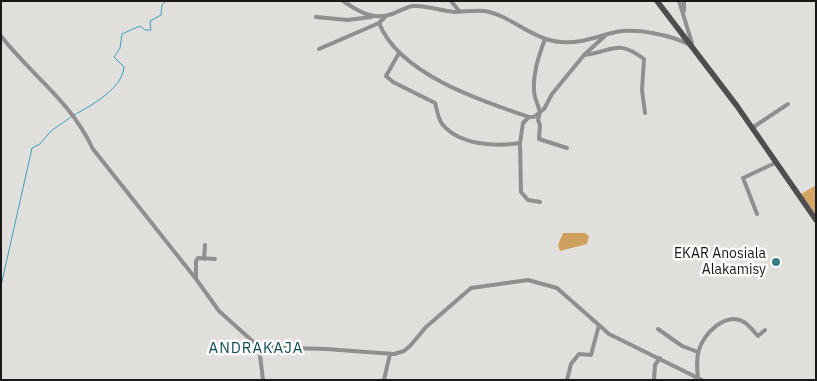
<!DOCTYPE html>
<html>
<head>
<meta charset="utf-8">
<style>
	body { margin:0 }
	#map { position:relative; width:817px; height:381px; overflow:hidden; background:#e1dfdc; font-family:"IBM Plex Sans",sans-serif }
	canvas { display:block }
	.frame { position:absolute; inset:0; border:2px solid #181716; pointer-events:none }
</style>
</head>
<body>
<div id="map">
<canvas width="817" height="381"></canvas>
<div class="frame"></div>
</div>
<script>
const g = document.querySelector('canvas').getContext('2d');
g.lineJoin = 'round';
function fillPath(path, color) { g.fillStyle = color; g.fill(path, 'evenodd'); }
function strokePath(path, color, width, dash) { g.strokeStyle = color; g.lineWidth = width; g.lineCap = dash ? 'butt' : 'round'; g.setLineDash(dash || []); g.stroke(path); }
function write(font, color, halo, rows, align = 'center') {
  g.font = font + ' "IBM Plex Sans",sans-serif'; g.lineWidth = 5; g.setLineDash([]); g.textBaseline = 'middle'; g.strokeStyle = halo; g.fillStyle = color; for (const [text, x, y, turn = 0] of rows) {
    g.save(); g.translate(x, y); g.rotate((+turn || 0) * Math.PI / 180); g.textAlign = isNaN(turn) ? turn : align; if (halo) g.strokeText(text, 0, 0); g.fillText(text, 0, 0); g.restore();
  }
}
fillPath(new Path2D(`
	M 816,185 L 816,214 L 801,194 Z`), '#d4a563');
fillPath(new Path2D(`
	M 563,233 L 585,233 L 589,236 L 587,244 L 560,251 L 558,245 Z`), '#cea05d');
strokePath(new Path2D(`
	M 74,115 C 92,105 122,89 124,67 L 114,57 L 120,48 L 122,34 L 140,26 L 145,30 L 151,30 L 150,21 L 161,15 L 162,5 L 166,1
	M 1,286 L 32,148 L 40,144 L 51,131 L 71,117`), '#39a0bc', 1);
strokePath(new Path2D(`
	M 343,1 C 358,11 373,21 392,14 C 398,12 406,7 413,6 C 426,5 441,11 454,12 C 464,12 474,10 484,11 C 511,15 532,40 561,42 C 580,44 598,36 616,32 C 636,28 672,35 690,45
	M 451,1 L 459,11
	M 679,1 L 692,43
	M 684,11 L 684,1
	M 316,17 L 348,20 L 371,17
	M 379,23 C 399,74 481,101 529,117 L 523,123 L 520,143 C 496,147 460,145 443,125 C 438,120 437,109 435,103 L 393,82 L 386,76 L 399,53
	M 1,36 C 33,77 69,99 93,149 L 196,279 L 219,311 L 259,347 L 326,349 L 394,354 L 404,351 L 410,346 L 426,327 L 471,288 L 528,280 L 557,288 L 609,334 L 702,380
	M 545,39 C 539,55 533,72 534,90 C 534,103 543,107 538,120 L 540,125 L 539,139 L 567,148
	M 319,49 L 379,23 L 385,17
	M 584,55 C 613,52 616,38 644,59 L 642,90 L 645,113
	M 529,117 L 534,117 L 544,109 L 552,94 L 584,55 L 607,34
	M 752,128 L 788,104
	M 520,143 L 521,192 L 528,200 L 540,202
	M 757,214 L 743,178 L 775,163
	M 204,259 L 205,245
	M 196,279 L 196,261 L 198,258 L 215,259
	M 658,329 L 682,346 L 698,352
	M 259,347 L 263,380
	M 698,378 C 697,368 696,359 699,350 C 703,334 726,311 744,322 C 749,325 754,332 758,336 L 765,330
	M 384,380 L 390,354
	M 567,380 L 571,364 L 579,354 L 591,355 L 599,325
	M 654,380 L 655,365 L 660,358`), '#908e8e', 4);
strokePath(new Path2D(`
	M 657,1 L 737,106 L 816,220`), '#504d4d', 5.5);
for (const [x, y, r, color] of [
	[776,262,5,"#377e87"]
]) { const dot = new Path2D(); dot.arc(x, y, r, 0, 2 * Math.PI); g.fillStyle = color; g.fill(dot); strokePath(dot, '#fff', 2); }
write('14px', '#181716', '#fff', [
	["EKAR Anosiala",766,254],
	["Alakamisy",766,270]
], 'right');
g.letterSpacing = '1px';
write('15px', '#124e55', '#fff', [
	["ANDRAKAJA",256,349]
]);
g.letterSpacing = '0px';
</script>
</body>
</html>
